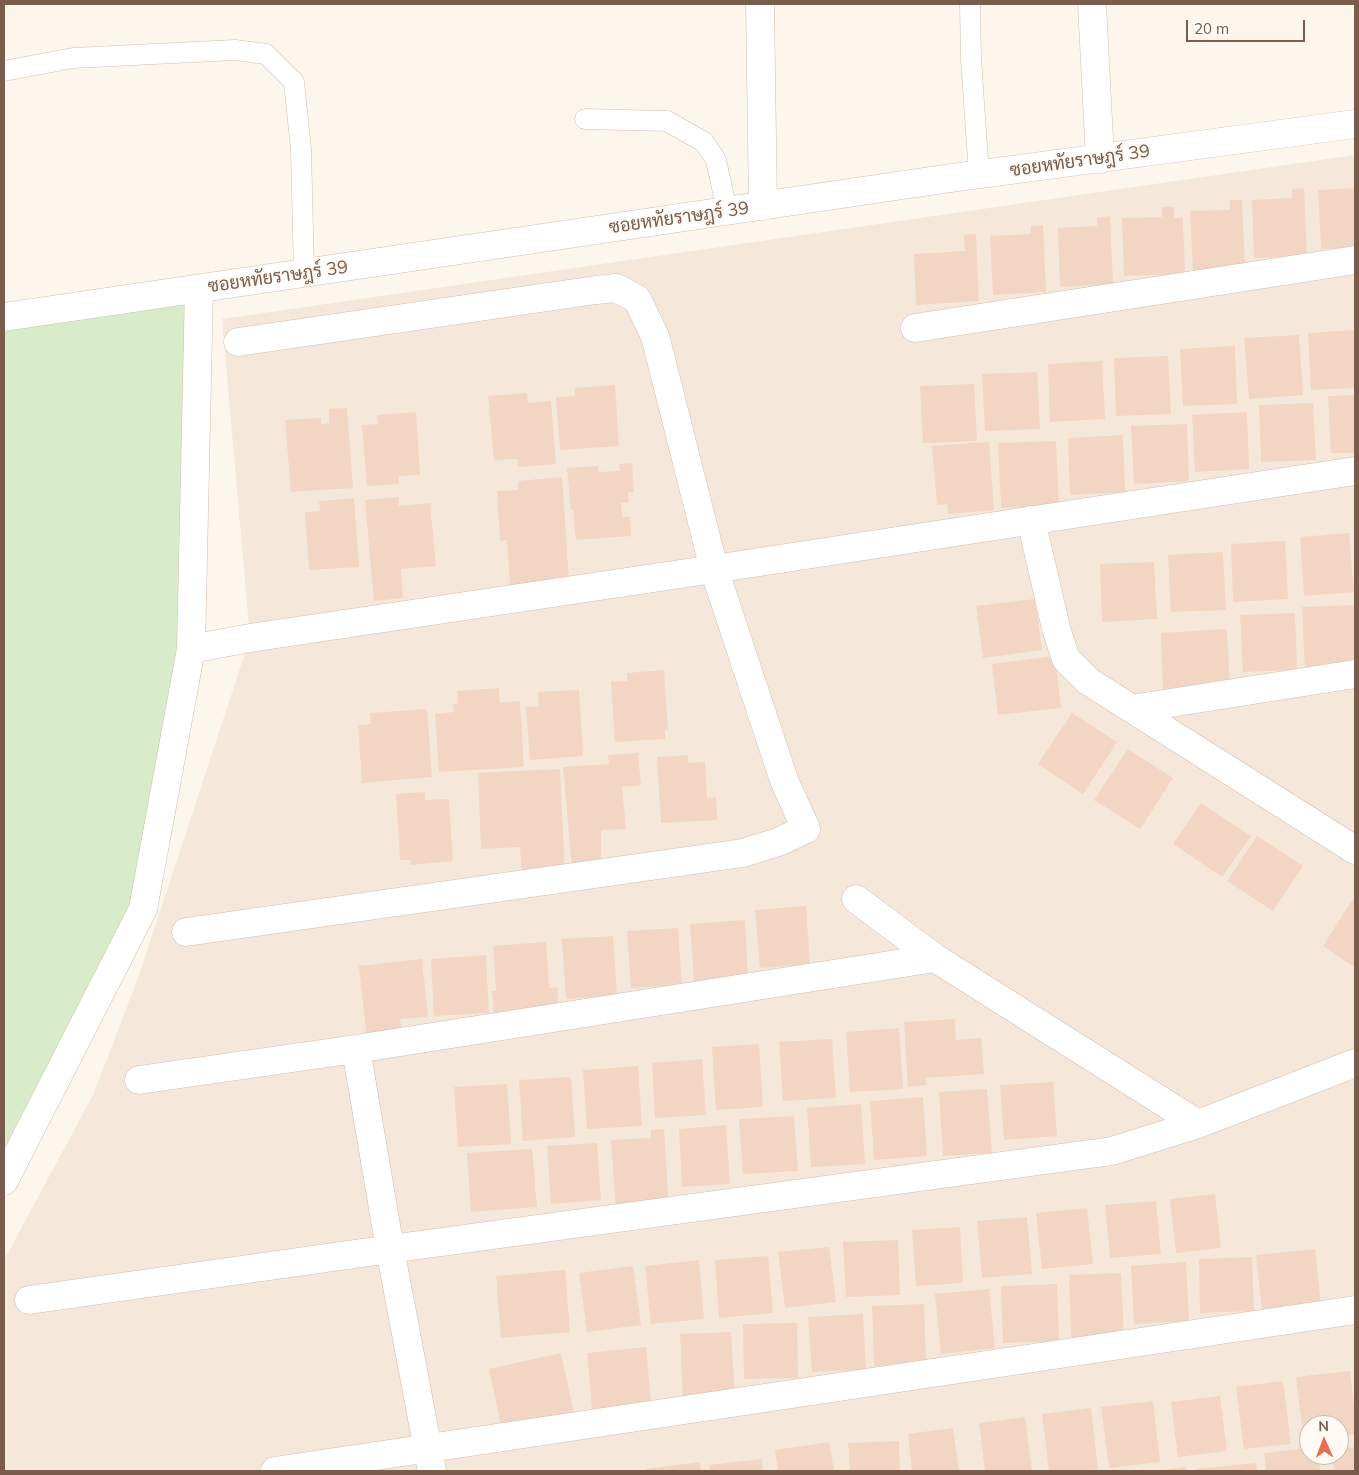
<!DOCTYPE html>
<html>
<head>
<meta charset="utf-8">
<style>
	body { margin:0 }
	#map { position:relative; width:1359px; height:1475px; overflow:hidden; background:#fdf6ec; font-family:Mulish,sans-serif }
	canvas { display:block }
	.frame { position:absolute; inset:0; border:5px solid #7a5c4d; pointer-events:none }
	.north { position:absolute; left:1299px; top:1415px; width:50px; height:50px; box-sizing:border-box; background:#fffaf3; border:1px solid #cabbb1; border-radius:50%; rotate:358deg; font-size:14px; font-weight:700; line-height:20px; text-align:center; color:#7a5c4d }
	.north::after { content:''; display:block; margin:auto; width:18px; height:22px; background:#e76f51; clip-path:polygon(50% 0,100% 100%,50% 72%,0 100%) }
	.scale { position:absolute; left:1186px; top:20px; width:119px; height:22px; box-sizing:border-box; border:2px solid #7a5c4d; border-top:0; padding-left:6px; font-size:15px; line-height:18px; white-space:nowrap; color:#7a5c4d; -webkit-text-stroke:4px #fffaf3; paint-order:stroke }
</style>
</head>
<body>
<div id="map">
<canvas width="1359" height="1475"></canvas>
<div class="frame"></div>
<div class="north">N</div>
<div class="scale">20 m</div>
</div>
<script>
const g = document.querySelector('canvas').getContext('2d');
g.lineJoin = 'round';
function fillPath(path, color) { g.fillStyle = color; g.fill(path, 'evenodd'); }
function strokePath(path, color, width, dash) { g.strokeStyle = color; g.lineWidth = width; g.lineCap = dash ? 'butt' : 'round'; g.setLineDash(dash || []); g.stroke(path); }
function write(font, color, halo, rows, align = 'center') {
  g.font = font + ' Mulish,Sarabun,sans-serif'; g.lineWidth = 4; g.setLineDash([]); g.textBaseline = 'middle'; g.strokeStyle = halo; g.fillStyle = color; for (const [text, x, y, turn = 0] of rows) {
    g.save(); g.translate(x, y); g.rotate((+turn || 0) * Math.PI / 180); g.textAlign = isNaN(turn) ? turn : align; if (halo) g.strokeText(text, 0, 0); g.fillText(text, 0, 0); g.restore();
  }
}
fillPath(new Path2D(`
	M 1355,155 L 1355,1471 L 4,1471 L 4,1260 L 93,1095 L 138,978 L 250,638 L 222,319 ZM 1309,1425 L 1339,1425 L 1339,1455 L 1309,1455 Z`), '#f5e8da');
fillPath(new Path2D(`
	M 199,289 L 191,649 L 143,909 L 4,1181 L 4,318 Z`), '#d8ecc9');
fillPath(new Path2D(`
	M 1304,188 L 1307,256 L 1254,258 L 1252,200 L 1292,198 L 1292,189 Z
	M 1355,188 L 1355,247 L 1321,249 L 1318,190 Z
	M 1230,200 L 1242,200 L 1245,268 L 1193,270 L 1190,211 L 1230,210 Z
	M 1162,207 L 1174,207 L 1174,218 L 1183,218 L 1185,274 L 1124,276 L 1122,218 L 1162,217 Z
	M 1110,216 L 1113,284 L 1060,287 L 1058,228 L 1097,226 L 1097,218 Z
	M 1043,225 L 1046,292 L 993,295 L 990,236 L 1031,234 L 1031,226 Z
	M 976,234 L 979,301 L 916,305 L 914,254 L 965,251 L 964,235 Z
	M 1355,330 L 1355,388 L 1311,390 L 1308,333 Z
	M 1299,335 L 1303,395 L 1249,399 L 1244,338 Z
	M 1235,346 L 1237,404 L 1183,406 L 1180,349 Z
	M 1168,356 L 1171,414 L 1116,416 L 1114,358 Z
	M 1102,361 L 1105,419 L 1050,422 L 1048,364 Z
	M 1037,372 L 1040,429 L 985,431 L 982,374 Z
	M 974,384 L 977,441 L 923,443 L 920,386 Z
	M 615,385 L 619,446 L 560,450 L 556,397 L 575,396 L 575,388 Z
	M 527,393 L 528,403 L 551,401 L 556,464 L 518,467 L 517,459 L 494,460 L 488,396 Z
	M 1355,395 L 1355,453 L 1331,453 L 1328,396 Z
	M 1313,403 L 1316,460 L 1261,462 L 1259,405 Z
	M 347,408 L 353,488 L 291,492 L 285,420 L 321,418 L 321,424 L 329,423 L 329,409 Z
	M 416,412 L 420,475 L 399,476 L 399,484 L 367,486 L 362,425 L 378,424 L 377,415 Z
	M 1247,412 L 1249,469 L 1195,472 L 1192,415 Z
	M 1187,424 L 1189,481 L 1134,484 L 1131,426 Z
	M 1123,435 L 1125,492 L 1070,495 L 1068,438 Z
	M 1056,441 L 1059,506 L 1001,508 L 998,443 Z
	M 989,442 L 994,510 L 948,514 L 947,504 L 937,505 L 932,446 Z
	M 632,463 L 634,492 L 628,492 L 629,502 L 621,503 L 622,517 L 630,517 L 631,536 L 576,540 L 573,509 L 571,510 L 567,468 L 598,466 L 598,472 L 620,471 L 619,464 Z
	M 562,477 L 569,581 L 510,585 L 507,540 L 500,541 L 497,491 L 518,490 L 518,481 Z
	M 399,497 L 399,506 L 430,503 L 436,566 L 401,569 L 403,598 L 374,601 L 365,500 Z
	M 354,498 L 359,567 L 309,570 L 305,512 L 320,511 L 319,501 Z
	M 1349,533 L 1354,592 L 1304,596 L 1300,537 Z
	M 1285,541 L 1288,599 L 1233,602 L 1231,544 Z
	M 1223,552 L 1226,610 L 1171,612 L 1168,555 Z
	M 1154,562 L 1157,619 L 1102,622 L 1100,564 Z
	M 1035,599 L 1042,650 L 983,658 L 976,606 Z
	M 1355,605 L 1355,672 L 1305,673 L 1302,607 Z
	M 1295,613 L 1297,670 L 1243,672 L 1240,615 Z
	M 1227,629 L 1230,687 L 1163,690 L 1161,633 Z
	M 1055,656 L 1061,708 L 998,715 L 992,664 Z
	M 664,670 L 668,730 L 665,730 L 665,739 L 615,742 L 611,682 L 627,681 L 627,673 Z
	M 499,688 L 500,703 L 520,701 L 524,767 L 439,772 L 435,714 L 454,712 L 453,704 L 458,704 L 457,691 Z
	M 579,690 L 583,756 L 530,760 L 526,707 L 539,706 L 538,692 Z
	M 427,709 L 432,777 L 362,783 L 358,725 L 371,724 L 370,713 Z
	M 1072,713 L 1117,742 L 1083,794 L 1038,764 Z
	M 1128,749 L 1173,778 L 1140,829 L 1094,800 Z
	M 638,753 L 641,785 L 622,787 L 626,829 L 601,830 L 601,868 L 572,869 L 563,767 L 609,764 L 608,755 Z
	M 688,755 L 688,763 L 705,762 L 707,798 L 716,797 L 717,820 L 661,823 L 657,757 Z
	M 560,769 L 565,876 L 522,877 L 520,847 L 481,849 L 478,773 Z
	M 425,792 L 425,800 L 449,799 L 453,861 L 411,865 L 411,860 L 400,860 L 396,794 Z
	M 1201,803 L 1251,836 L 1222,877 L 1173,844 Z
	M 1257,836 L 1303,866 L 1273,911 L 1227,881 Z
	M 1353,899 L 1355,900 L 1355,968 L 1323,946 Z
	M 806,906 L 810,964 L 760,968 L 755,910 Z
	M 745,920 L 748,978 L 694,982 L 690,924 Z
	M 678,928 L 682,985 L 631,988 L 627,931 Z
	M 613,936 L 617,995 L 566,999 L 562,939 Z
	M 546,942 L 549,988 L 557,987 L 559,1011 L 494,1015 L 492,991 L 496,991 L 493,946 Z
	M 486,955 L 489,1013 L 434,1016 L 431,959 Z
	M 422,959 L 428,1017 L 400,1019 L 402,1035 L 367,1039 L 359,966 Z
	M 955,1019 L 956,1040 L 981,1038 L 984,1074 L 925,1078 L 926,1085 L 908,1087 L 904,1022 Z
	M 899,1028 L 903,1089 L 850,1092 L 846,1032 Z
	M 832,1039 L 836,1098 L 783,1101 L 779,1042 Z
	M 759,1044 L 763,1107 L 716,1110 L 712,1047 Z
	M 702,1059 L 706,1115 L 655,1118 L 652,1063 Z
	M 638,1066 L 642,1126 L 587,1129 L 583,1070 Z
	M 571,1077 L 575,1137 L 523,1141 L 519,1080 Z
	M 1053,1082 L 1057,1136 L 1004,1140 L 1000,1085 Z
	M 507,1084 L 511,1144 L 458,1147 L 454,1087 Z
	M 987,1089 L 992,1153 L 943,1156 L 939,1092 Z
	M 923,1097 L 927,1156 L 874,1160 L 870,1101 Z
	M 861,1104 L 865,1164 L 811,1167 L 807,1108 Z
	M 794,1116 L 798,1171 L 743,1174 L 739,1119 Z
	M 726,1125 L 730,1184 L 682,1187 L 679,1129 Z
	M 664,1129 L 669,1207 L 616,1211 L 611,1140 L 651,1138 L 651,1130 Z
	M 597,1143 L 601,1200 L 551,1204 L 547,1146 Z
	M 532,1149 L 537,1207 L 471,1212 L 467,1153 Z
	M 1215,1194 L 1221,1248 L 1176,1253 L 1170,1199 Z
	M 1156,1201 L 1161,1254 L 1110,1258 L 1105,1205 Z
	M 1087,1208 L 1093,1264 L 1042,1269 L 1036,1213 Z
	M 1027,1217 L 1032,1274 L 982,1278 L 977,1221 Z
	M 960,1227 L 963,1283 L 916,1286 L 912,1230 Z
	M 898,1240 L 900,1295 L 846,1297 L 843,1242 Z
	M 829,1247 L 836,1302 L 785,1308 L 778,1252 Z
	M 1315,1249 L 1321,1305 L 1262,1311 L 1256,1255 Z
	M 768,1256 L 773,1313 L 719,1318 L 715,1260 Z
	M 1252,1257 L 1254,1311 L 1200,1313 L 1199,1259 Z
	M 699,1260 L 704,1319 L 651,1324 L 645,1266 Z
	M 1186,1262 L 1189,1321 L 1134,1324 L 1131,1266 Z
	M 633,1266 L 641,1325 L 587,1332 L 579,1273 Z
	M 565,1270 L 570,1332 L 501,1338 L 496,1276 Z
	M 1121,1273 L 1124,1336 L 1071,1338 L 1069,1275 Z
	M 1057,1284 L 1059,1341 L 1003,1343 L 1001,1286 Z
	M 989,1289 L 995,1348 L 941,1354 L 935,1294 Z
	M 924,1304 L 926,1364 L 874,1366 L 872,1306 Z
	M 863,1314 L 866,1370 L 812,1372 L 808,1317 Z
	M 797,1323 L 798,1378 L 744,1379 L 743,1324 Z
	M 731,1332 L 735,1398 L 683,1400 L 680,1334 Z
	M 646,1347 L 651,1404 L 592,1409 L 587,1353 Z
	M 561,1353 L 574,1414 L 502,1430 L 489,1369 Z
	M 1350,1371 L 1355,1416 L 1355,1434 L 1339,1437 L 1339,1425 L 1309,1425 L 1309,1441 L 1304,1441 L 1296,1377 Z
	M 1283,1381 L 1291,1444 L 1244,1449 L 1236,1387 Z
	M 1220,1396 L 1227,1451 L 1178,1457 L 1171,1402 Z
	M 1153,1401 L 1160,1462 L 1109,1468 L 1101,1407 Z
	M 1091,1408 L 1098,1469 L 1077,1471 L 1049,1471 L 1042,1414 Z
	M 1025,1417 L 1032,1471 L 985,1471 L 979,1423 Z
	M 953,1428 L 959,1471 L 912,1471 L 908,1434 Z
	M 899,1441 L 900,1471 L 850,1471 L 848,1443 Z
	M 829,1442 L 834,1471 L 778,1471 L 775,1450 Z
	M 1355,1447 L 1355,1471 L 1334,1471 L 1332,1455 L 1339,1455 L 1339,1449 Z
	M 1309,1448 L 1309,1455 L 1318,1455 L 1320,1471 L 1266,1471 L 1264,1453 Z
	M 762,1459 L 763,1471 L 710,1471 L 709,1465 Z
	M 700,1462 L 701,1471 L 646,1471 L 646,1469 Z
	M 1256,1463 L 1257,1471 L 1197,1471 L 1197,1469 Z
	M 1186,1467 L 1186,1471 L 1163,1471 L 1163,1470 Z`), '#f3d5c3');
const service = new Path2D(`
	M 970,4 L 971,59 L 979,175
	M 4,71 L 73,58 L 235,50 L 266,54 L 294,82 L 301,149 L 304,273
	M 585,119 L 667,121 L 704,142 L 716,160 L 727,211`);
const minor = new Path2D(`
	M 760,4 L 763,206
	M 1092,4 L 1100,159
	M 4,317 L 944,179 L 1355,124
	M 915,328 L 1355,260
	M 1031,520 L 1056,628 L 1066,659 L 1088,681 L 1355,850
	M 191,649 L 250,638 L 714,569 L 1355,471
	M 1132,709 L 1355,674
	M 856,899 L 935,958 L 1198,1124
	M 186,932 L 743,853 L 778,842 L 806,829 L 784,780 L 714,569 L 655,336 L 637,299 L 616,288 L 596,290 L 238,342
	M 356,1049 L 390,1249 L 432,1471
	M 139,1080 L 356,1049 L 935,958
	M 4,1181 L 143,909 L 191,649 L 199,289
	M 29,1300 L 390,1249 L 1112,1151 L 1198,1124 L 1355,1063
	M 275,1471 L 1355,1310`);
strokePath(service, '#d1beb0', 21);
strokePath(minor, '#d1beb0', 29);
strokePath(service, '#fff', 20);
strokePath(minor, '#fff', 28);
write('18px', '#7a5c4d', '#fffaf3', [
	["ซอยหทัยราษฎร์ 39",1080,161,-8],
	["ซอยหทัยราษฎร์ 39",679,218,-8],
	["ซอยหทัยราษฎร์ 39",278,277,-8]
]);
</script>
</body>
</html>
